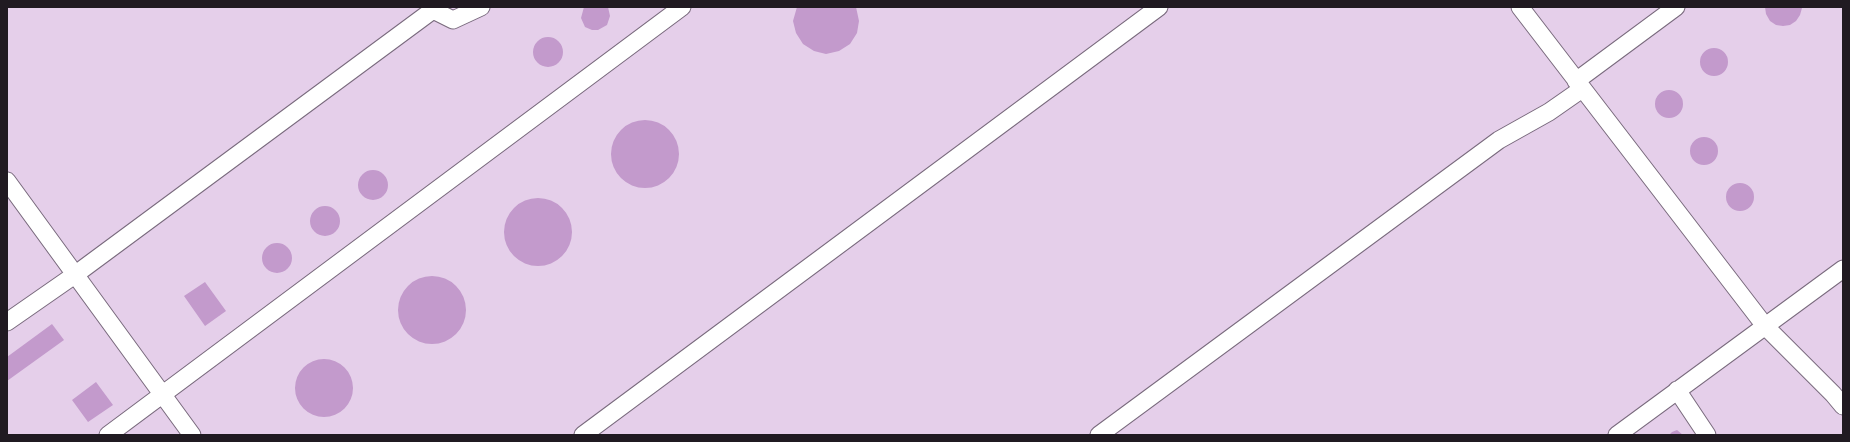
<!DOCTYPE html>
<html>
<head>
<meta charset="utf-8">
<style>
	body { margin:0 }
	#map { position:relative; width:1850px; height:442px; overflow:hidden; background:#efddf3; font-family:"Open Sans",sans-serif }
	canvas { display:block }
	.frame { position:absolute; inset:0; border:8px solid #201a21; pointer-events:none }
</style>
</head>
<body>
<div id="map">
<canvas width="1850" height="442"></canvas>
<div class="frame"></div>
</div>
<script>
const g = document.querySelector('canvas').getContext('2d');
g.lineJoin = 'round';
function fillPath(path, color) { g.fillStyle = color; g.fill(path, 'evenodd'); }
function strokePath(path, color, width, dash) { g.strokeStyle = color; g.lineWidth = width; g.lineCap = dash ? 'butt' : 'round'; g.setLineDash(dash || []); g.stroke(path); }
fillPath(new Path2D(`
	M 7,7 L 1843,7 L 1843,435 L 7,435 Z`), '#e5cfea');
fillPath(new Path2D(`
	M 584,7 L 608,7 L 610,16 L 607,25 L 598,30 L 592,30 L 585,27 L 581,18 Z
	M 797,7 L 856,7 L 859,21 L 857,33 L 850,44 L 839,51 L 826,54 L 814,51 L 803,44 L 796,33 L 793,21 Z
	M 1765,7 L 1802,7 L 1802,8 L 1800,15 L 1796,21 L 1790,25 L 1783,26 L 1776,25 L 1770,21 L 1766,14 Z
	M533 52a15 15 0 1 1 30 0a15 15 0 1 1-30 0Z
	M1700 62a14 14 0 1 1 28 0a14 14 0 1 1-28 0Z
	M1655 104a14 14 0 1 1 28 0a14 14 0 1 1-28 0Z
	M611 154a34 34 0 1 1 68 0a34 34 0 1 1-68 0Z
	M1690 151a14 14 0 1 1 28 0a14 14 0 1 1-28 0Z
	M358 185a15 15 0 1 1 30 0a15 15 0 1 1-30 0Z
	M1726 197a14 14 0 1 1 28 0a14 14 0 1 1-28 0Z
	M504 232a34 34 0 1 1 68 0a34 34 0 1 1-68 0Z
	M310 221a15 15 0 1 1 30 0a15 15 0 1 1-30 0Z
	M262 258a15 15 0 1 1 30 0a15 15 0 1 1-30 0Z
	M398 310a34 34 0 1 1 68 0a34 34 0 1 1-68 0Z
	M 205,282 L 226,311 L 205,326 L 184,296 Z
	M 52,324 L 64,340 L 7,381 L 7,357 Z
	M295 388a29 29 0 1 1 58 0a29 29 0 1 1-58 0Z
	M 96,382 L 113,405 L 88,422 L 72,400 Z
	M 1677,430 L 1683,435 L 1669,435 L 1672,432 Z`), '#c39acc');
const minor = new Path2D(`
	M 431,7 L 433,10 L 453,20 L 481,7
	M 1520,7 L 1765,326 L 1833,394 L 1843,406
	M 1576,81 L 1676,7
	M 7,181 L 192,435
	M 7,322 L 76,274 L 433,10
	M 1677,390 L 1707,435
	M 108,435 L 682,7
	M 583,435 L 1159,7
	M 1099,435 L 1499,140 L 1549,112 L 1582,89
	M 1617,435 L 1843,269`);
strokePath(minor, '#796a7d', 19);
strokePath(minor, '#fff', 17);
</script>
</body>
</html>
